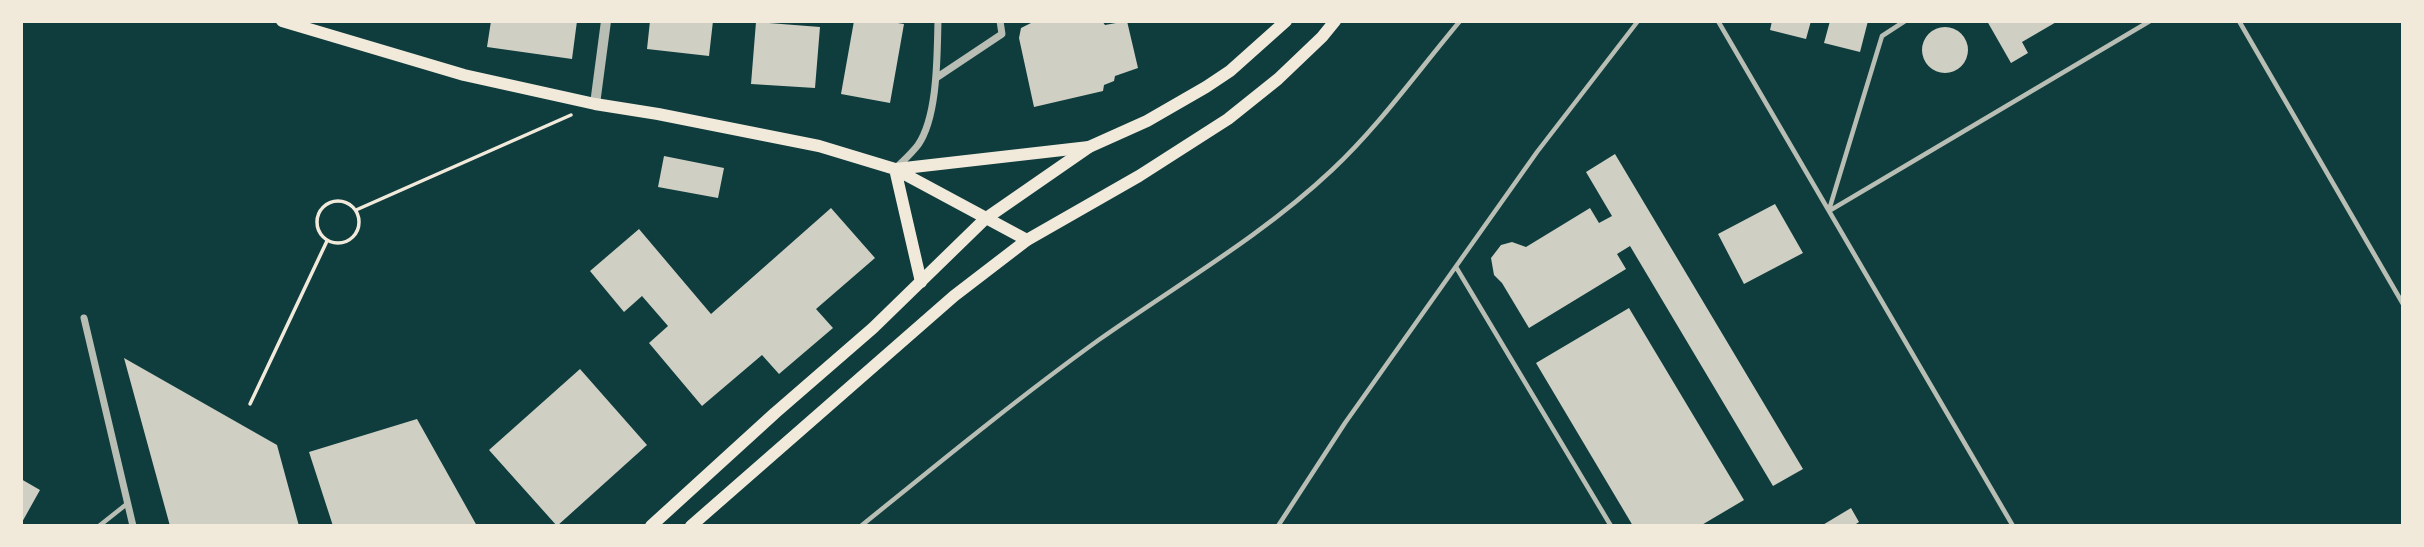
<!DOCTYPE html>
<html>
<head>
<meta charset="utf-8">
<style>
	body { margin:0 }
	#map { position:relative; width:2424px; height:547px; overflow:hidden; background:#0f3d3e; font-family:Overpass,sans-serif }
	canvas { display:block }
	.frame { position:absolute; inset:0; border:23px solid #f1e9da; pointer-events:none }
</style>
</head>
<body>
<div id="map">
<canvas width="2424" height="547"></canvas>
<div class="frame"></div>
</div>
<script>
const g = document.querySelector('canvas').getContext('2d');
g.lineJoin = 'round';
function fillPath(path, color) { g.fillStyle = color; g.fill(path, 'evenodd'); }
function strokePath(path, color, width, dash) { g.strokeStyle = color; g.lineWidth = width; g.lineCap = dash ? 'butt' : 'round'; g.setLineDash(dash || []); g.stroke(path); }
fillPath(new Path2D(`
	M 491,21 L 577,21 L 572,59 L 487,47 Z
	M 650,21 L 713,21 L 709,56 L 647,49 Z
	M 854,21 L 885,21 L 904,24 L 890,103 L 841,94 Z
	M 1035,21 L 1102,21 L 1105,25 L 1127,21 L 1138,68 L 1115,76 L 1114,81 L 1104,85 L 1103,91 L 1034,107 L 1019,38 L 1021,28 Z
	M 1772,21 L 1811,21 L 1806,39 L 1770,30 Z
	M 1830,21 L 1868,21 L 1860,52 L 1824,43 Z
	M 1987,21 L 2058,21 L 2022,42 L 2028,53 L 2011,63 Z
	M 756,22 L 820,27 L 815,88 L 751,84 Z
	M1922 50a23 23 0 1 1 46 0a23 23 0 1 1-46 0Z
	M 1615,154 L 1803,469 L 1773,486 L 1630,246 L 1617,254 L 1626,269 L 1529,328 L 1502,283 L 1494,275 L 1491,258 L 1501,245 L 1512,242 L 1526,247 L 1590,208 L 1599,223 L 1612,216 L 1586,172 Z
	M 664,156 L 724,168 L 718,198 L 658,187 Z
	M 1775,204 L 1803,253 L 1744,284 L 1718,234 Z
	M 831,208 L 875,258 L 816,309 L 833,328 L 779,374 L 762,355 L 702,406 L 649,343 L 668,326 L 642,296 L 624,312 L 590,271 L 639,229 L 711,314 Z
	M 1629,308 L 1744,500 L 1700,526 L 1633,526 L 1536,363 Z
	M 124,358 L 277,445 L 299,526 L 170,526 Z
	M 580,369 L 647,445 L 557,526 L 489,450 Z
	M 417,419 L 477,526 L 333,526 L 309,452 Z
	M 21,479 L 40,490 L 21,524 Z
	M 1851,508 L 1859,522 L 1853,526 L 1821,526 Z`), '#cfcfc3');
strokePath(new Path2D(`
	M317 222a21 21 0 1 1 42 0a21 21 0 1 1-42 0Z
	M 356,210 L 571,115
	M 250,404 L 327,241`), '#f1e9da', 3.5);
strokePath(new Path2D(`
	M 1718,21 L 2013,526
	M 2239,21 L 2403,304
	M 1829,210 L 1882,36 L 1905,21
	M 1829,211 L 2150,21
	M 1456,267 L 1611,526
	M 99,526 L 128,503
	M 861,526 C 940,462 1018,398 1100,339 C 1178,284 1262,236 1332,170 C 1379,126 1418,71 1460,21
	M 1278,526 L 1345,423 L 1537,152 L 1638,21`), '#b8beb3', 4.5);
strokePath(new Path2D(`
	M 936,78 L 1002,34 L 1000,21
	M 895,169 C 903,161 912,153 918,145 C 938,116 937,55 938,21
	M 84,318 L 133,526`), '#b8beb3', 7);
strokePath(new Path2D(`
	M 595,104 L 606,21`), '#b8beb3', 10);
strokePath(new Path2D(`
	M 282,21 L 464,75 L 595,104 L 658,114 L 819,146 L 895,169 L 1027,240
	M 895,169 L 921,282
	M 896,169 L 1089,147`), '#f1e9da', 12);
strokePath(new Path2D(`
	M 651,526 L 775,413 L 873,328 L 985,219 L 1089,147 L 1147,121 L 1206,87 L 1230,71 L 1286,21
	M 691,526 L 954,296 L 1027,240 L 1139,176 L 1228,119 L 1278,79 L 1322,37 L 1335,21`), '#f1e9da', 12);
</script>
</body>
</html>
